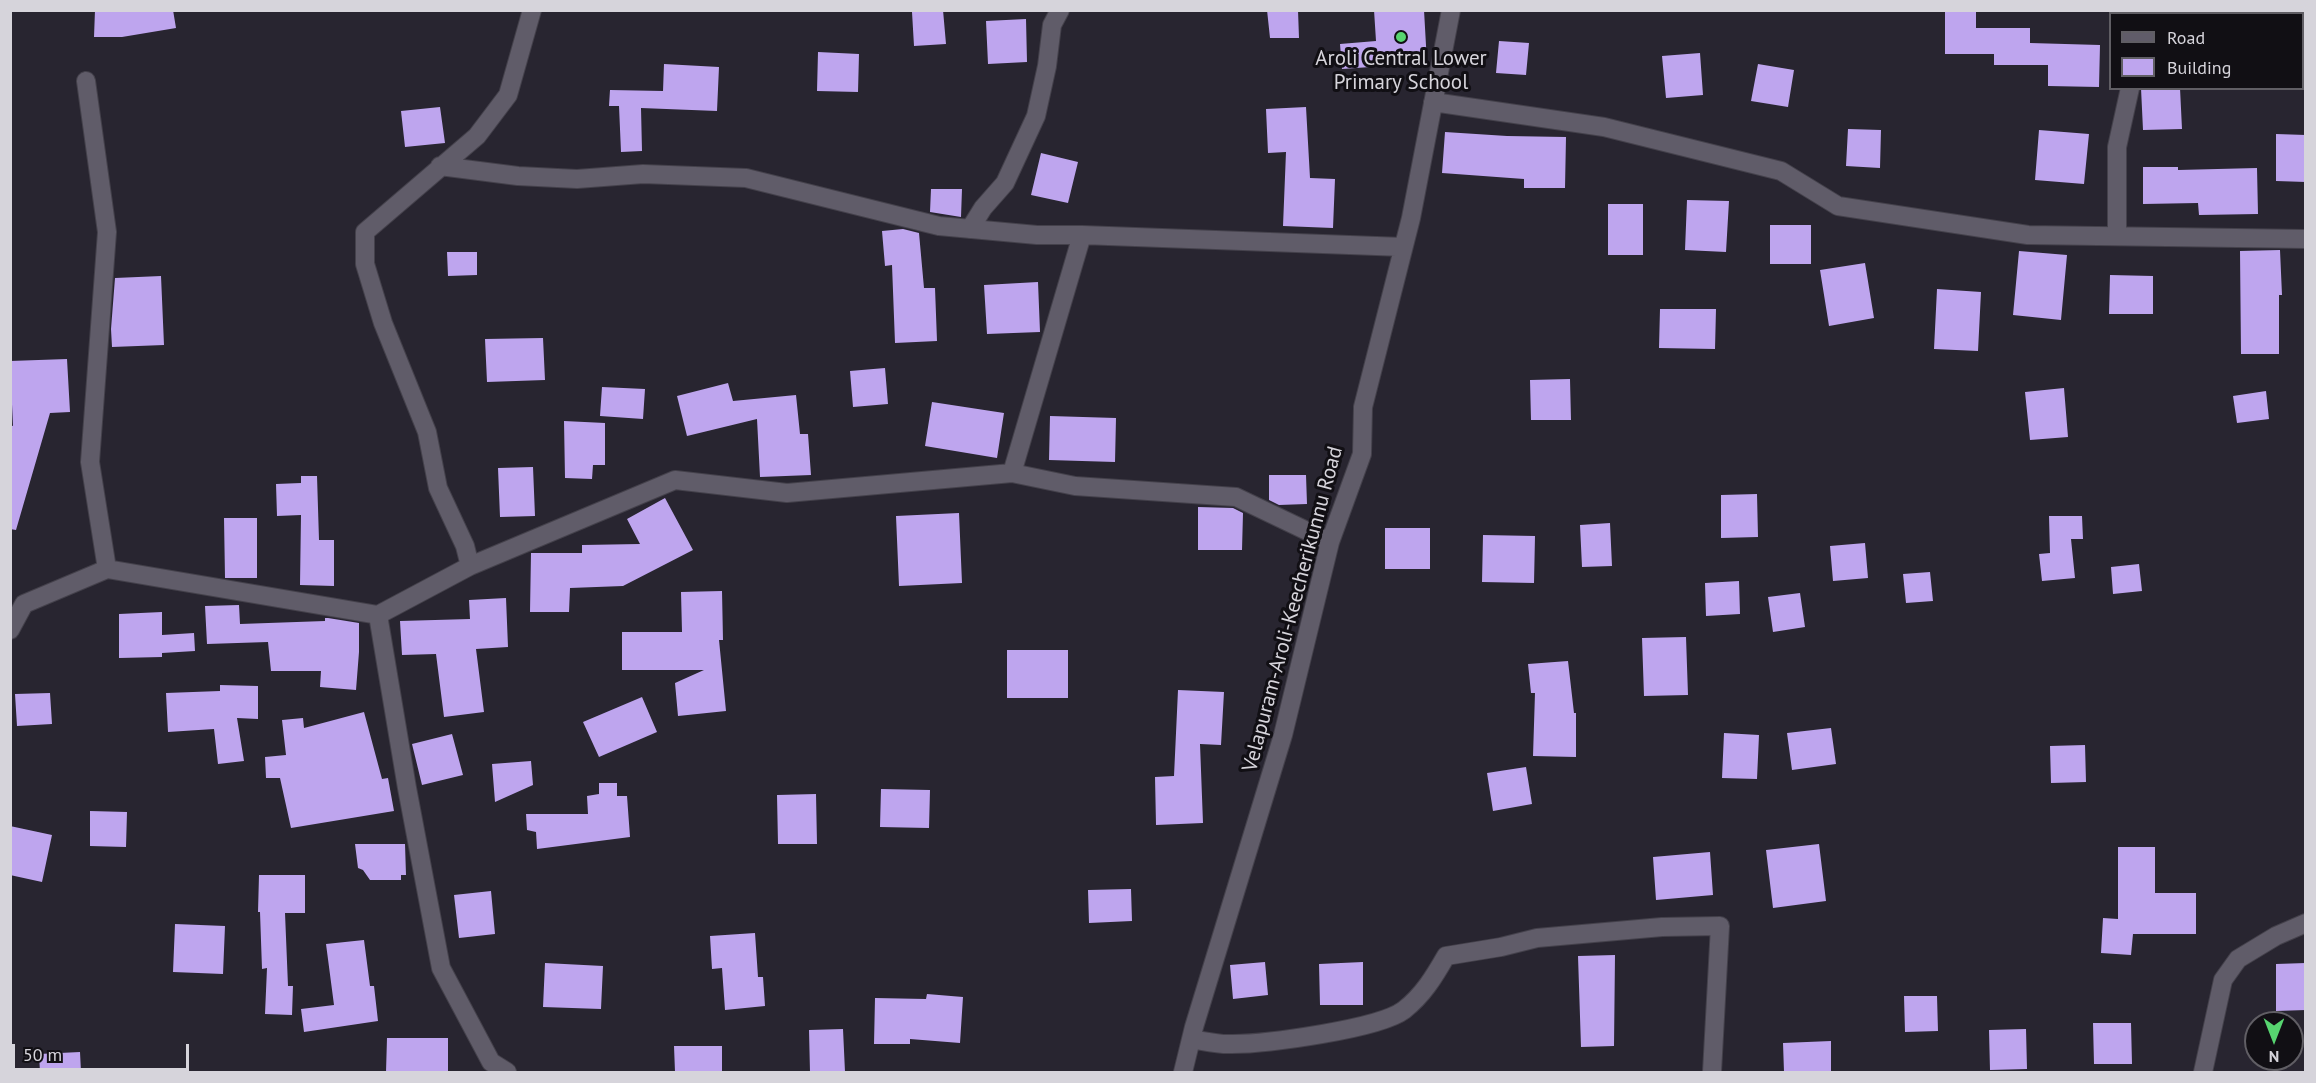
<!DOCTYPE html>
<html>
<head>
<meta charset="utf-8">
<style>
	body { margin:0 }
	#map { position:relative; width:2316px; height:1083px; overflow:hidden; background:#282530; font-family:"PT Sans",sans-serif }
	canvas { display:block }
	.frame { position:absolute; inset:0; border:12px solid #d6d4db; pointer-events:none }
	.legend { position:absolute; left:2109px; top:12px; width:195px; height:78px; box-sizing:border-box; background:#110f14; border:2px solid #605e64; margin:0; padding:8px 10px; list-style:none; font-size:18px; color:#d6d4db }
	.legend li { display:flex; align-items:center; gap:12px; height:30px }
	.legend b { width:30px; border:2px solid #605e64 }
	.north { position:absolute; left:2244px; top:1011px; width:60px; height:60px; box-sizing:border-box; background:#110f14; border:2px solid #605e64; border-radius:50%; rotate:180deg; font-size:16px; font-weight:700; line-height:24px; text-align:center; color:#d6d4db }
	.north::after { content:''; display:block; margin:auto; width:21px; height:27px; background:#57d570; clip-path:polygon(50% 0,100% 100%,50% 72%,0 100%) }
	.scale { position:absolute; left:12px; top:1044px; width:177px; height:27px; box-sizing:border-box; border:3px solid #d6d4db; border-top:0; padding-left:8px; font-size:18px; line-height:21px; white-space:nowrap; color:#d6d4db; -webkit-text-stroke:4px #110f14; paint-order:stroke }
</style>
</head>
<body>
<div id="map">
<canvas width="2316" height="1083"></canvas>
<div class="frame"></div>
<ul class="legend">
<li><b style="height:8px;background:#605c69"></b>Road</li>
<li><b style="height:16px;background:#bea5ee"></b>Building</li>
</ul>
<div class="north">N</div>
<div class="scale">50 m</div>
</div>
<script>
const g = document.querySelector('canvas').getContext('2d');
g.lineJoin = 'round';
function fillPath(path, color) { g.fillStyle = color; g.fill(path, 'evenodd'); }
function strokePath(path, color, width, dash) { g.strokeStyle = color; g.lineWidth = width; g.lineCap = dash ? 'butt' : 'round'; g.setLineDash(dash || []); g.stroke(path); }
function write(font, color, halo, rows, align = 'center') {
  g.font = font + ' "PT Sans",sans-serif'; g.lineWidth = 6; g.setLineDash([]); g.textBaseline = 'middle'; g.strokeStyle = halo; g.fillStyle = color; for (const [text, x, y, turn = 0] of rows) {
    g.save(); g.translate(x, y); g.rotate((+turn || 0) * Math.PI / 180); g.textAlign = isNaN(turn) ? turn : align; if (halo) g.strokeText(text, 0, 0); g.fillText(text, 0, 0); g.restore();
  }
}
fillPath(new Path2D(`
	M 95,10 L 173,10 L 176,28 L 122,37 L 94,37 Z
	M 943,10 L 946,44 L 914,46 L 912,12 Z
	M 1267,10 L 1298,10 L 1299,38 L 1270,38 Z
	M 1374,10 L 1424,10 L 1427,63 L 1342,69 L 1340,44 L 1376,41 Z
	M 1945,10 L 1976,10 L 1976,28 L 2030,28 L 2030,43 L 2100,45 L 2099,87 L 2048,86 L 2048,65 L 1994,65 L 1994,54 L 1945,54 Z
	M 1026,19 L 1027,62 L 988,64 L 986,21 Z
	M 1499,41 L 1529,43 L 1526,75 L 1496,73 Z
	M 818,52 L 859,54 L 858,92 L 817,91 Z
	M 1700,53 L 1703,95 L 1666,98 L 1662,56 Z
	M 664,64 L 719,67 L 717,111 L 641,108 L 642,151 L 621,152 L 619,106 L 609,106 L 610,90 L 663,91 Z
	M 1758,64 L 1794,70 L 1788,107 L 1751,101 Z
	M 2141,88 L 2180,88 L 2182,129 L 2143,130 Z
	M 440,107 L 445,143 L 405,147 L 401,111 Z
	M 1306,107 L 1310,178 L 1335,179 L 1333,228 L 1283,226 L 1286,152 L 1268,153 L 1266,109 Z
	M 1848,129 L 1881,130 L 1880,168 L 1846,166 Z
	M 2039,130 L 2089,134 L 2084,184 L 2035,180 Z
	M 1445,132 L 1507,136 L 1566,137 L 1565,188 L 1524,188 L 1524,179 L 1442,173 Z
	M 2276,134 L 2306,135 L 2306,182 L 2276,181 Z
	M 1041,153 L 1078,162 L 1068,203 L 1031,195 Z
	M 2143,167 L 2178,167 L 2178,170 L 2257,168 L 2258,214 L 2199,215 L 2198,203 L 2143,204 Z
	M 931,189 L 962,189 L 961,217 L 930,212 Z
	M 1687,200 L 1729,201 L 1726,252 L 1685,250 Z
	M 1608,204 L 1643,204 L 1643,255 L 1608,255 Z
	M 1770,225 L 1811,225 L 1811,264 L 1770,264 Z
	M 903,229 L 919,233 L 924,288 L 935,288 L 937,341 L 895,343 L 892,265 L 885,266 L 882,231 Z
	M 2280,250 L 2282,295 L 2279,295 L 2279,354 L 2241,354 L 2240,251 Z
	M 2019,251 L 2067,255 L 2061,320 L 2013,315 Z
	M 447,252 L 477,252 L 477,275 L 448,276 Z
	M 1865,263 L 1874,318 L 1829,326 L 1820,270 Z
	M 2110,275 L 2153,276 L 2153,314 L 2109,314 Z
	M 161,276 L 164,345 L 112,347 L 111,329 L 115,278 Z
	M 1038,282 L 1040,332 L 987,334 L 984,285 Z
	M 1937,289 L 1981,292 L 1978,351 L 1934,349 Z
	M 1660,309 L 1716,309 L 1715,349 L 1659,348 Z
	M 543,338 L 545,380 L 487,382 L 485,339 Z
	M 67,359 L 70,412 L 50,413 L 16,530 L 10,529 L 10,425 L 13,426 L 10,361 Z
	M 885,368 L 888,404 L 853,407 L 850,371 Z
	M 1570,379 L 1571,420 L 1531,420 L 1530,380 Z
	M 728,383 L 733,401 L 796,395 L 800,434 L 808,434 L 811,475 L 760,477 L 757,419 L 687,436 L 677,396 Z
	M 602,387 L 645,389 L 643,419 L 600,416 Z
	M 2064,388 L 2068,437 L 2030,440 L 2025,392 Z
	M 2266,391 L 2269,419 L 2237,423 L 2233,396 Z
	M 932,402 L 1004,413 L 997,458 L 925,446 Z
	M 1050,416 L 1116,418 L 1115,462 L 1049,460 Z
	M 564,421 L 605,423 L 605,465 L 593,465 L 592,479 L 565,478 Z
	M 533,467 L 535,516 L 500,517 L 498,468 Z
	M 1269,475 L 1306,475 L 1307,504 L 1279,505 L 1269,500 Z
	M 301,476 L 317,476 L 319,540 L 334,540 L 334,586 L 300,585 L 301,515 L 277,516 L 276,484 L 301,483 Z
	M 1757,494 L 1758,537 L 1721,538 L 1721,495 Z
	M 665,498 L 693,550 L 623,586 L 570,588 L 569,612 L 530,612 L 531,553 L 582,553 L 582,545 L 640,544 L 627,519 Z
	M 1198,507 L 1233,508 L 1243,513 L 1242,550 L 1198,550 Z
	M 959,513 L 962,583 L 899,586 L 896,516 Z
	M 2049,516 L 2082,516 L 2083,539 L 2071,539 L 2075,578 L 2042,581 L 2039,554 L 2050,553 Z
	M 224,518 L 257,518 L 257,578 L 225,578 Z
	M 1610,523 L 1612,566 L 1582,567 L 1580,525 Z
	M 1385,528 L 1430,528 L 1430,569 L 1385,569 Z
	M 1483,535 L 1535,536 L 1534,583 L 1482,582 Z
	M 1865,543 L 1868,578 L 1833,581 L 1830,546 Z
	M 2139,564 L 2142,591 L 2113,594 L 2111,567 Z
	M 1930,572 L 1933,601 L 1906,603 L 1903,574 Z
	M 1739,581 L 1740,614 L 1706,616 L 1705,583 Z
	M 722,591 L 723,640 L 719,640 L 726,711 L 678,716 L 675,683 L 704,670 L 622,670 L 622,632 L 682,632 L 681,592 Z
	M 1800,593 L 1805,627 L 1773,632 L 1768,597 Z
	M 506,598 L 508,647 L 476,649 L 484,712 L 444,717 L 436,654 L 402,655 L 400,621 L 470,619 L 469,600 Z
	M 239,605 L 240,624 L 325,621 L 325,618 L 328,618 L 359,623 L 359,652 L 356,690 L 320,687 L 321,671 L 271,671 L 268,642 L 207,644 L 205,606 Z
	M 162,612 L 162,635 L 194,633 L 195,651 L 162,653 L 162,657 L 119,658 L 119,614 Z
	M 1686,637 L 1688,695 L 1644,696 L 1642,638 Z
	M 1007,650 L 1068,650 L 1068,698 L 1007,698 Z
	M 1568,661 L 1574,713 L 1576,713 L 1576,757 L 1533,756 L 1535,693 L 1531,693 L 1528,664 Z
	M 220,685 L 258,686 L 258,719 L 237,718 L 244,761 L 218,764 L 214,729 L 168,732 L 166,693 L 220,691 Z
	M 1178,690 L 1224,692 L 1221,745 L 1200,744 L 1203,823 L 1156,825 L 1155,777 L 1174,776 Z
	M 50,693 L 52,724 L 17,726 L 15,694 Z
	M 642,697 L 657,732 L 599,757 L 583,722 Z
	M 364,712 L 382,779 L 388,778 L 394,811 L 291,828 L 280,778 L 266,778 L 265,757 L 286,755 L 282,720 L 303,718 L 304,728 Z
	M 1831,728 L 1836,764 L 1792,770 L 1787,733 Z
	M 1724,733 L 1759,735 L 1757,779 L 1722,778 Z
	M 452,734 L 463,775 L 422,785 L 412,744 Z
	M 2085,745 L 2086,782 L 2051,783 L 2050,746 Z
	M 531,761 L 533,785 L 495,802 L 492,764 Z
	M 1526,767 L 1532,804 L 1493,811 L 1487,773 Z
	M 599,783 L 617,783 L 617,796 L 627,796 L 630,837 L 537,849 L 536,832 L 527,830 L 526,814 L 588,814 L 587,796 L 599,794 Z
	M 881,789 L 930,790 L 929,828 L 880,827 Z
	M 816,794 L 817,844 L 778,844 L 777,795 Z
	M 90,811 L 127,812 L 126,847 L 90,846 Z
	M 10,826 L 52,835 L 42,882 L 10,875 Z
	M 355,844 L 405,844 L 406,875 L 401,875 L 401,880 L 370,880 L 363,870 L 358,868 Z
	M 1819,844 L 1826,901 L 1773,908 L 1766,850 Z
	M 2118,847 L 2155,847 L 2155,893 L 2196,893 L 2196,934 L 2133,934 L 2131,955 L 2101,953 L 2103,918 L 2118,919 Z
	M 1710,852 L 1713,895 L 1656,900 L 1653,857 Z
	M 259,875 L 305,875 L 305,913 L 285,913 L 288,986 L 293,986 L 292,1015 L 265,1014 L 267,968 L 262,969 L 260,912 L 258,912 Z
	M 1131,889 L 1132,921 L 1089,923 L 1088,890 Z
	M 491,891 L 495,934 L 459,938 L 454,895 Z
	M 175,924 L 225,926 L 223,974 L 173,972 Z
	M 755,933 L 758,977 L 763,977 L 765,1006 L 725,1010 L 722,968 L 712,969 L 710,936 Z
	M 364,940 L 370,986 L 374,986 L 378,1021 L 304,1032 L 301,1009 L 334,1005 L 326,944 Z
	M 1615,955 L 1614,1046 L 1581,1047 L 1578,956 Z
	M 1265,962 L 1268,995 L 1233,999 L 1230,965 Z
	M 1363,962 L 1363,1005 L 1320,1005 L 1319,964 Z
	M 545,963 L 603,966 L 601,1009 L 543,1007 Z
	M 2306,963 L 2306,1010 L 2276,1011 L 2276,964 Z
	M 927,994 L 963,997 L 960,1043 L 910,1039 L 910,1044 L 874,1044 L 875,998 L 926,999 Z
	M 1904,996 L 1937,996 L 1938,1031 L 1905,1032 Z
	M 2093,1023 L 2131,1023 L 2132,1064 L 2094,1064 Z
	M 843,1029 L 845,1072 L 810,1072 L 809,1030 Z
	M 2026,1029 L 2027,1069 L 1990,1070 L 1989,1030 Z
	M 387,1038 L 448,1038 L 448,1072 L 386,1072 Z
	M 1831,1041 L 1831,1072 L 1784,1072 L 1783,1043 Z
	M 674,1046 L 722,1046 L 722,1072 L 675,1072 Z
	M 80,1052 L 81,1072 L 40,1072 L 39,1054 Z`), '#bea5ee');
const minor = new Path2D(`
	M 2139,14 L 2140,10
	M 86,81 L 107,232 L 90,462 L 107,569
	M 1433,102 L 1604,127 L 1781,171 L 1838,206 L 2028,235 L 2306,239
	M 440,166 L 518,176 L 577,179 L 643,174 L 746,178 L 939,226 L 1037,235 L 1082,235
	M 970,229 L 983,208 L 1005,183 L 1036,116 L 1047,66 L 1052,25 L 1060,10
	M 2117,236 L 2117,147 L 2130,88
	M 1012,473 L 1075,486 L 1236,497 L 1330,542
	M 470,566 L 465,546 L 438,488 L 427,432 L 383,323 L 365,264 L 365,232 L 477,136 L 508,95 L 532,10
	M 10,630 L 24,604 L 107,569 L 378,615
	M 1191,1039 C 1204,1041 1219,1045 1232,1044 C 1266,1044 1379,1029 1404,1010 C 1423,995 1434,977 1446,956 L 1501,947 L 1537,938 L 1662,927 L 1720,926 L 1712,1072
	M 507,1072 L 491,1062 L 441,968 L 407,788 L 378,615 L 470,566 L 675,480 L 787,493 L 1012,473 L 1082,235 L 1403,247
	M 1183,1072 L 1194,1027 L 1283,735 L 1330,542 L 1362,454 L 1363,407 L 1411,218 L 1451,10
	M 2203,1072 L 2223,980 L 2238,959 L 2276,936 L 2306,923`);
strokePath(minor, '#44414b', 20);
strokePath(minor, '#605c69', 18);
for (const [x, y, r, color] of [
	[1401,37,6,"#57d570"]
]) { const dot = new Path2D(); dot.arc(x, y, r, 0, 2 * Math.PI); g.fillStyle = color; g.fill(dot); strokePath(dot, '#110f14', 2); }
write('21px', '#d6d4db', '#110f14', [
	["Aroli Central Lower",1401,59],
	["Primary School",1401,83]
]);
write('21px', '#d6d4db', '#110f14', [
	["Velapuram-Aroli-Keecherikunnu Road",1293,609,-75]
]);
</script>
</body>
</html>
